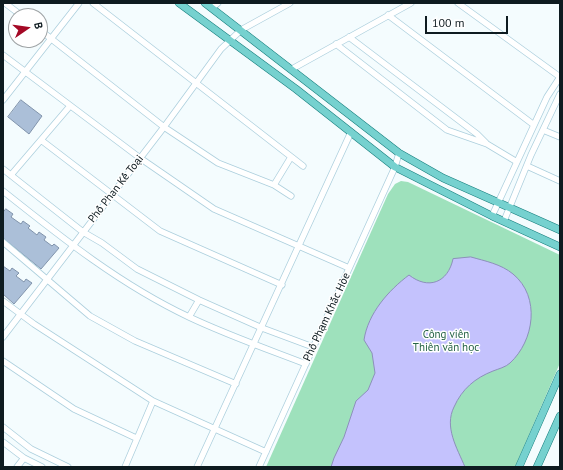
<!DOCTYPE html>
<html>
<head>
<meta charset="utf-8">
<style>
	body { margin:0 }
	#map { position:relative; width:563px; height:470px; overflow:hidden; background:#f4fcfe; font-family:"PT Sans",sans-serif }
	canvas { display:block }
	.frame { position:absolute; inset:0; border:4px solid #0e1b20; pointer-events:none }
	.north { position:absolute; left:8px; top:8px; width:40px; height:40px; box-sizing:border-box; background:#fff; border:1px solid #9fa4a6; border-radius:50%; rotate:77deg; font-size:11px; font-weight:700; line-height:16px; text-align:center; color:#0e1b20 }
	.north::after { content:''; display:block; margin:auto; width:14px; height:18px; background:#a40825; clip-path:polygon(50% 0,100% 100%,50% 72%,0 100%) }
	.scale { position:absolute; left:425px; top:16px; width:83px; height:18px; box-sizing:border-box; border:2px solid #0e1b20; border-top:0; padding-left:5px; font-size:12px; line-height:14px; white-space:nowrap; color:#0e1b20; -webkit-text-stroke:3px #fff; paint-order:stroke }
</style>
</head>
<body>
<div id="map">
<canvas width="563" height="470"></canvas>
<div class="frame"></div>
<div class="north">B</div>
<div class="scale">100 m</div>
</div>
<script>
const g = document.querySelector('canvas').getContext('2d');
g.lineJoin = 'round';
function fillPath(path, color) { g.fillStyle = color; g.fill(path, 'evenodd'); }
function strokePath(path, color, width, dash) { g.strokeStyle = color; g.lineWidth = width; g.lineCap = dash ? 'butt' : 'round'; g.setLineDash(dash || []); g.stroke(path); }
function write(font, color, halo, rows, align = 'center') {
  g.font = font + ' "PT Sans",sans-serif'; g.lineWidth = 3; g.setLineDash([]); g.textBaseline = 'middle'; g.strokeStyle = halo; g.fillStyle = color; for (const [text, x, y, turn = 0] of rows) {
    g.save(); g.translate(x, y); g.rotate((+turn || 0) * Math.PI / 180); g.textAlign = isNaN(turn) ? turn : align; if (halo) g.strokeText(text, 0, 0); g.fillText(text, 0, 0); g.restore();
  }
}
fillPath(new Path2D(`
	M 401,181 L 408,182 L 560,255 L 560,363 L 515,467 L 266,467 L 388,194 L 395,184 Z`), '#9ee1bc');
const water = new Path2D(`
	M 471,257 C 485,261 501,264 513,274 C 541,297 534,341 510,363 C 506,367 498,369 493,371 C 475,378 462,389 454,407 C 444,427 457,448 465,467 L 331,467 L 334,458 L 344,437 L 356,401 L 368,390 L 375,373 L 372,353 L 364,340 C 368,313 389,290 409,275 C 428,290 448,283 453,259 Z`);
fillPath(water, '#c4c2fd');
strokePath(water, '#8d90bb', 1);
const building = new Path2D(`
	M 21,100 L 42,116 L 29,134 L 8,117 Z
	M 6,209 L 13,214 L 11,217 L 18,222 L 21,224 L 23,221 L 30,226 L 28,228 L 37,235 L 39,232 L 46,237 L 44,240 L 52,246 L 54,244 L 59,248 L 41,269 L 3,238 L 3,213 Z
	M 3,266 L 10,271 L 12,268 L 19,273 L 16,276 L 24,282 L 26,279 L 32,283 L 14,304 L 3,294 Z`);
fillPath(building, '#abbfd8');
strokePath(building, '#8093ab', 1);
const minor = new Path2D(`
	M 5,3 L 22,16
	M 93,3 L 303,166
	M 458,3 L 560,77
	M 212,8 L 218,3
	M 388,15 L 534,125
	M 40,30 L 164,127 L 218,163 L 274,185
	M 349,37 L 477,134 L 486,143
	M 336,44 L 447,130 L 487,144 L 517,162
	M 3,55 L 140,158 L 214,209 L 349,268
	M 292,69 L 411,3
	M 3,100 L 79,3
	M 543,130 L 560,137
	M 41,140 L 160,231 L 282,285
	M 291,157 L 274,185 L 291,196
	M 527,166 L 560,181
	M 3,169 L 83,232 L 102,243 L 137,269 L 199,300 L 262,328 L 313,347
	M 11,175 L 70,106
	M 3,191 C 62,238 121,285 189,317 C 227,335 267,349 306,364
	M 492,216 L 547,97 L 560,77
	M 504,221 L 531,155 L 560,94
	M 3,242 L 90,316 L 135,341 L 236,384
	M 3,301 L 34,324 L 153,401 L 266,452
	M 189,317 L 199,300
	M 3,337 L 164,127 L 221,49 L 241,30 L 290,3
	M 3,361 L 74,409 L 136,438
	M 3,427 L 31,449 L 68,467
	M 3,442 L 24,458 L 42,467
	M 17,467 L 24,458
	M 125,467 L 153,401
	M 197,467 L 351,132
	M 259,467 L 395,167 L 399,153`);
const major = new Path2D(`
	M 179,3 L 296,89 L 395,167 L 492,216 L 560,247
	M 205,3 L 399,153 L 443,178 L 560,230
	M 519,467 L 560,374
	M 537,467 L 560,416`);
strokePath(minor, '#accfdd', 7);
strokePath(major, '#167e7d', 8);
strokePath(minor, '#fff', 5.5);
strokePath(major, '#76d1cf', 7);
write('11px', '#0e1b20', '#fff', [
	["Phố Phan Kế Toại",116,189,-52],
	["Phố Phạm Khắc Hòe",327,317,-65]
]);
write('11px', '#266346', '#fff', [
	["Công viên",446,335],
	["Thiên văn học",446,348]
]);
</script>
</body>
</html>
